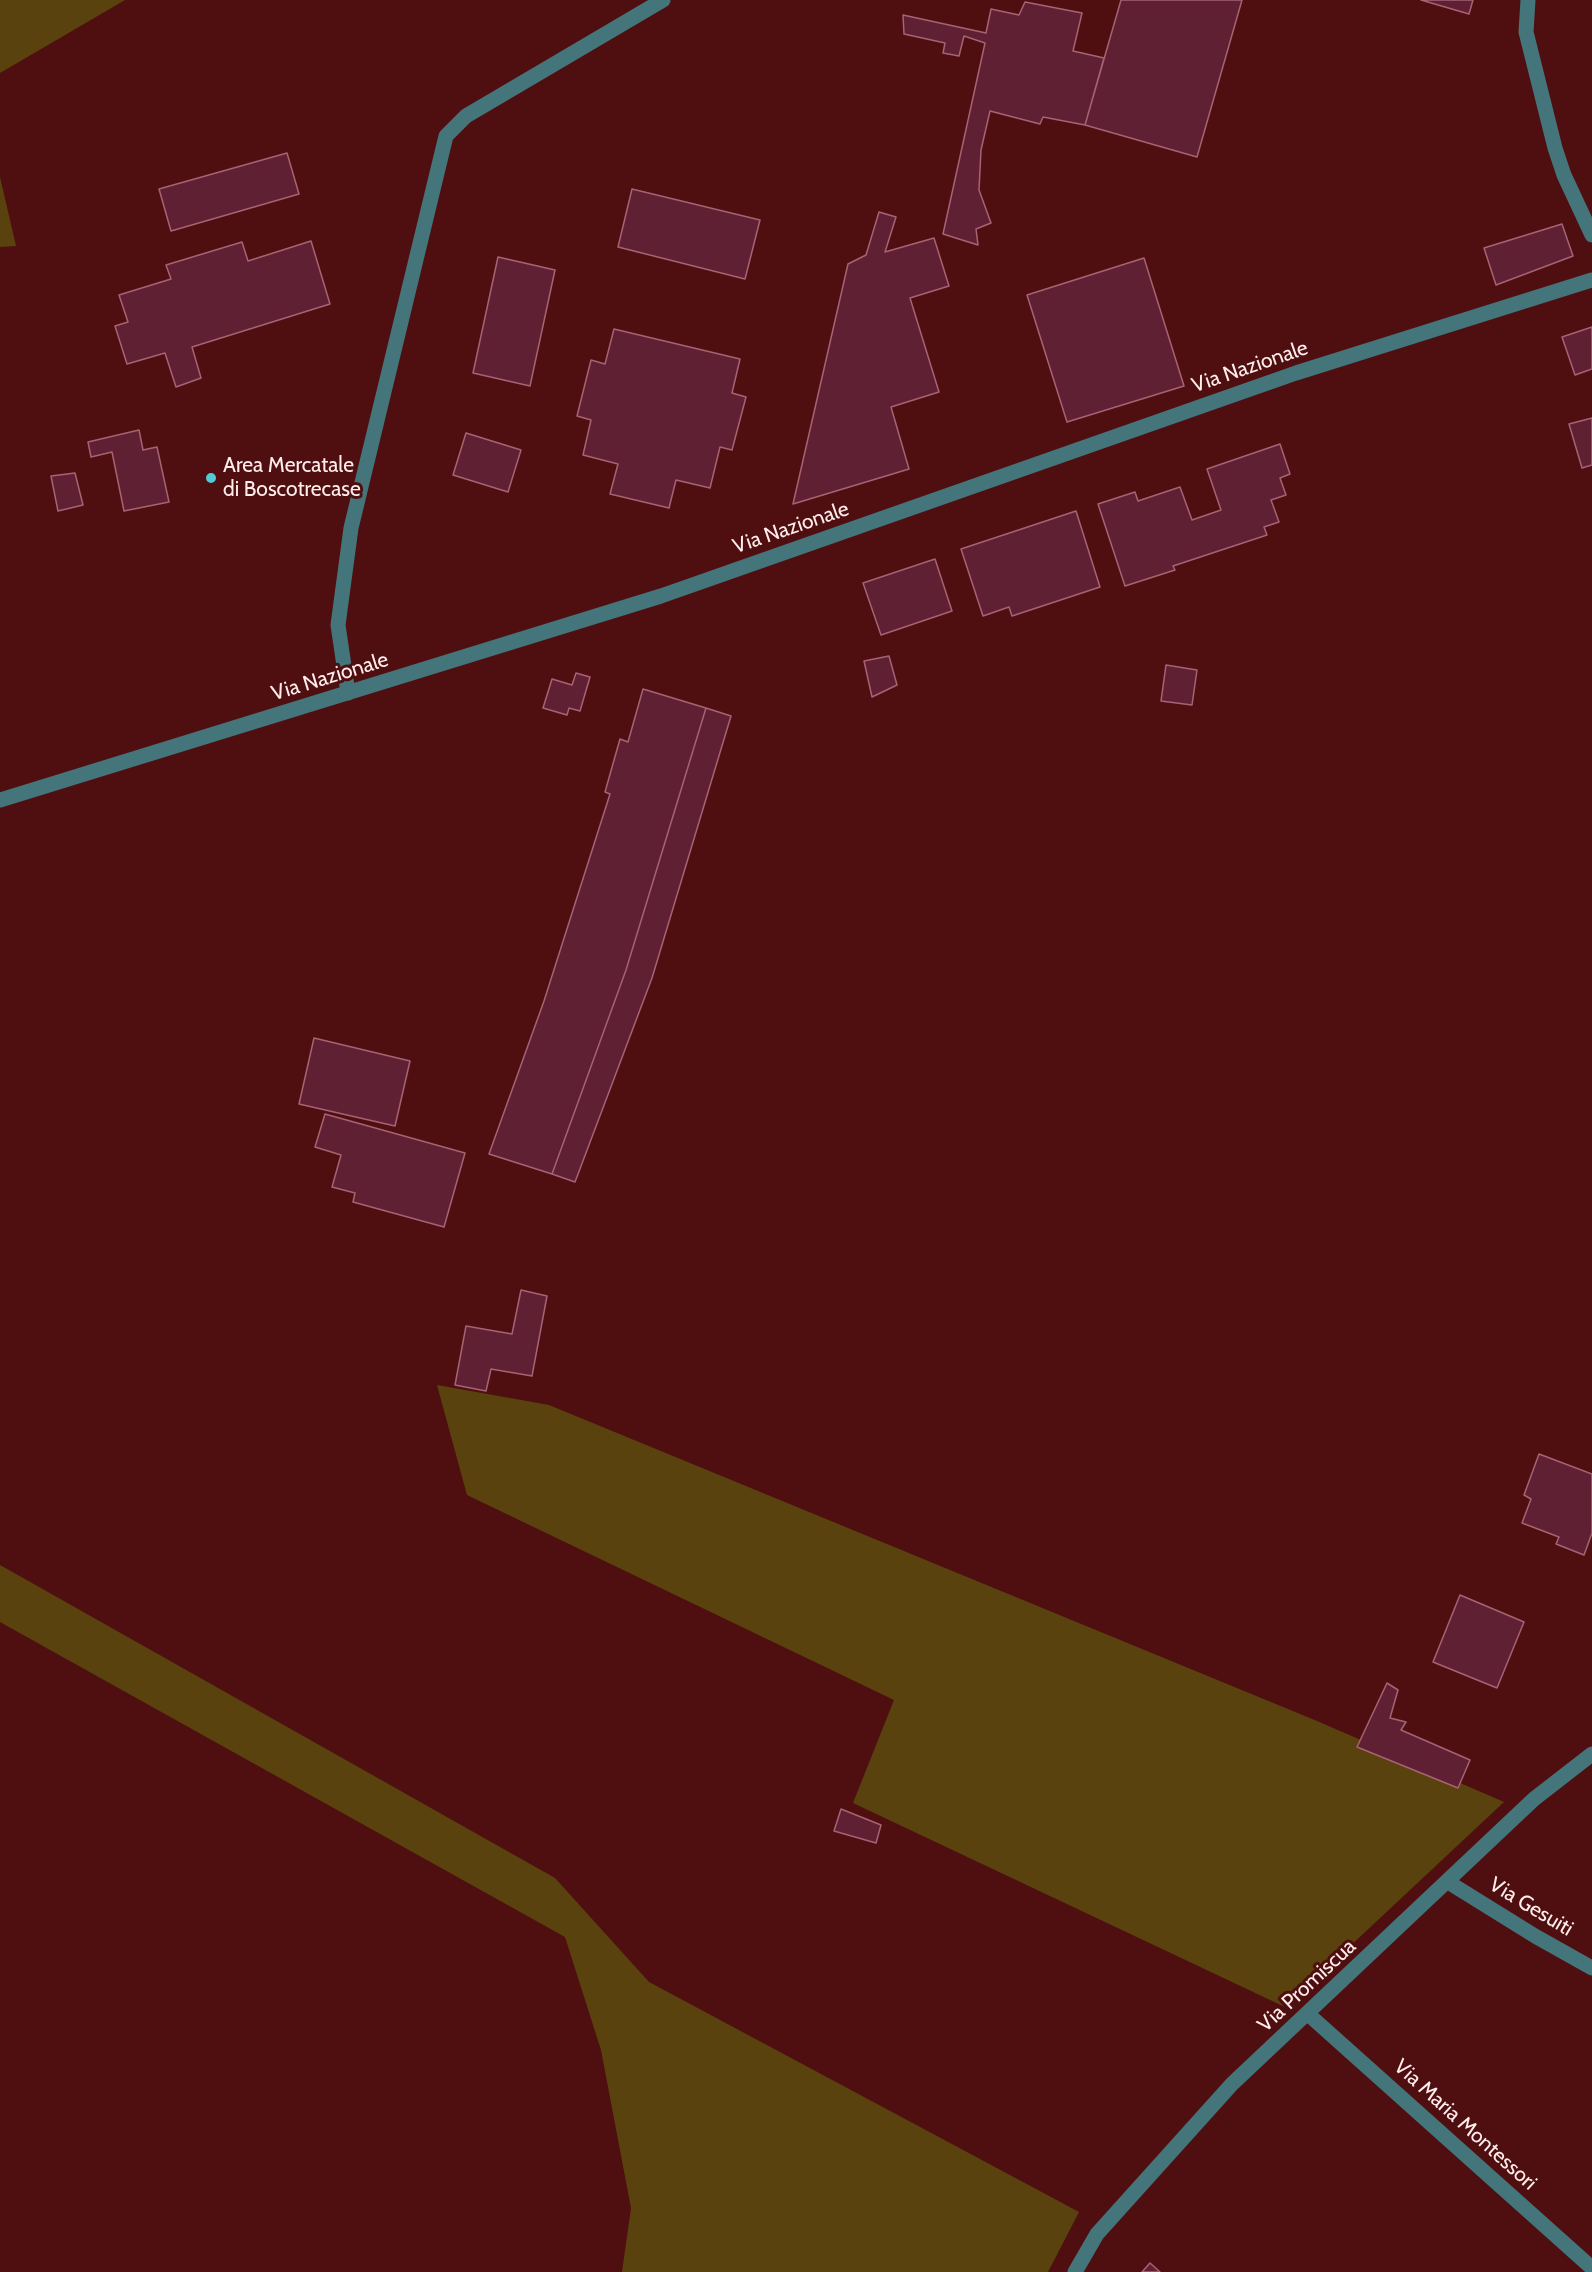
<!DOCTYPE html>
<html>
<head>
<meta charset="utf-8">
<style>
	body { margin:0 }
	canvas { display:block; background:#4f0f11 }
</style>
</head>
<body>
<canvas width="1592" height="2272"></canvas>
<script>
const g = document.querySelector('canvas').getContext('2d');
g.lineJoin = 'round';
function fillPath(path, color) { g.fillStyle = color; g.fill(path, 'evenodd'); }
function strokePath(path, color, width, dash) { g.strokeStyle = color; g.lineWidth = width; g.lineCap = dash ? 'butt' : 'round'; g.setLineDash(dash || []); g.stroke(path); }
function write(font, color, halo, rows, align = 'center') {
  g.font = font + ' Cabin,sans-serif'; g.lineWidth = 6; g.setLineDash([]); g.textBaseline = 'middle'; g.strokeStyle = halo; g.fillStyle = color; for (const [text, x, y, turn = 0] of rows) {
    g.save(); g.translate(x, y); g.rotate((+turn || 0) * Math.PI / 180); g.textAlign = isNaN(turn) ? turn : align; if (halo) g.strokeText(text, 0, 0); g.fillText(text, 0, 0); g.restore();
  }
}
fillPath(new Path2D(`
	M 0,0 L 125,0 L 0,73 Z
	M 0,177 L 16,246 L 0,247 Z
	M 437,1385 L 549,1405 L 1317,1721 L 1504,1802 L 1285,2007 L 853,1803 L 894,1700 L 467,1495 Z
	M 0,1565 L 555,1878 L 649,1982 L 1079,2212 L 1048,2272 L 622,2272 L 631,2208 L 601,2050 L 565,1937 L 0,1622 Z`), '#59420e');
const building = new Path2D(`
	M 1121,0 L 1242,0 L 1197,157 L 1085,125 Z
	M 1421,0 L 1473,0 L 1469,14 Z
	M 1025,2 L 1082,13 L 1073,51 L 1104,58 L 1085,125 L 1043,117 L 1040,124 L 990,111 L 981,150 L 979,190 L 991,223 L 976,229 L 978,245 L 943,234 L 985,43 L 964,36 L 959,56 L 943,53 L 945,43 L 904,34 L 903,15 L 986,33 L 991,9 L 1019,15 Z
	M 287,153 L 299,194 L 171,231 L 159,189 Z
	M 632,189 L 760,220 L 745,279 L 618,247 Z
	M 879,212 L 896,217 L 885,252 L 934,238 L 949,286 L 910,298 L 939,392 L 891,407 L 909,469 L 793,504 L 848,264 L 866,255 Z
	M 1562,224 L 1573,256 L 1496,285 L 1484,248 Z
	M 311,241 L 330,304 L 192,347 L 201,378 L 176,387 L 165,353 L 127,364 L 115,326 L 128,322 L 119,295 L 171,279 L 166,265 L 242,242 L 248,261 Z
	M 498,257 L 555,270 L 530,386 L 473,373 Z
	M 1144,258 L 1184,386 L 1067,422 L 1027,295 Z
	M 1592,327 L 1592,369 L 1575,375 L 1562,337 Z
	M 614,329 L 740,359 L 732,393 L 746,397 L 732,450 L 720,447 L 710,488 L 676,480 L 669,508 L 610,494 L 618,464 L 583,455 L 591,420 L 577,416 L 591,360 L 605,364 Z
	M 1592,418 L 1592,465 L 1582,468 L 1569,424 Z
	M 139,430 L 143,450 L 157,447 L 169,502 L 124,511 L 112,452 L 91,457 L 88,442 Z
	M 466,433 L 521,450 L 508,492 L 453,475 Z
	M 1280,444 L 1290,474 L 1280,478 L 1286,495 L 1271,500 L 1279,522 L 1264,527 L 1267,535 L 1173,566 L 1175,570 L 1125,586 L 1098,504 L 1135,492 L 1138,501 L 1180,487 L 1192,520 L 1221,510 L 1207,469 Z
	M 75,473 L 83,505 L 58,511 L 51,476 Z
	M 1076,511 L 1100,587 L 1012,616 L 1009,607 L 983,616 L 961,549 Z
	M 935,559 L 952,611 L 881,635 L 863,583 Z
	M 889,656 L 897,685 L 872,697 L 864,661 Z
	M 1166,665 L 1197,670 L 1192,705 L 1161,701 Z
	M 576,673 L 590,677 L 580,711 L 569,708 L 567,715 L 543,708 L 552,679 L 572,685 Z
	M 643,689 L 706,708 L 626,970 L 552,1174 L 489,1154 L 544,1001 L 610,794 L 605,792 L 620,739 L 628,742 Z
	M 706,708 L 731,716 L 652,978 L 575,1182 L 552,1174 L 626,970 Z
	M 314,1038 L 410,1061 L 395,1126 L 299,1104 Z
	M 325,1114 L 465,1153 L 444,1227 L 353,1202 L 355,1193 L 332,1187 L 341,1155 L 315,1147 Z
	M 521,1290 L 547,1296 L 532,1376 L 491,1369 L 486,1391 L 455,1385 L 466,1326 L 512,1334 Z
	M 1539,1454 L 1592,1474 L 1592,1533 L 1584,1555 L 1556,1544 L 1559,1537 L 1522,1523 L 1531,1499 L 1524,1495 Z
	M 1460,1595 L 1524,1622 L 1497,1688 L 1433,1662 Z
	M 1387,1683 L 1398,1690 L 1390,1718 L 1406,1722 L 1401,1730 L 1470,1760 L 1458,1788 L 1357,1747 Z
	M 841,1809 L 881,1825 L 876,1843 L 834,1831 Z
	M 1150,2263 L 1160,2272 L 1142,2272 Z`);
fillPath(building, '#5f2034');
strokePath(building, '#a86274', 1.5);
strokePath(new Path2D(`
	M 1528,0 L 1526,32 L 1555,148 L 1564,175 L 1592,235
	M 348,693 L 338,625 L 351,528 L 446,136 L 466,116 L 663,0`), '#43757a', 15);
strokePath(new Path2D(`
	M 1448,1882 L 1535,1936 L 1592,1968
	M 1308,2014 L 1592,2268
	M 1075,2272 L 1097,2234 L 1232,2084 L 1534,1799 L 1592,1754`), '#43757a', 15);
strokePath(new Path2D(`
	M 0,800 L 661,596 L 1296,373 L 1592,280`), '#43757a', 15);
for (const [x, y, r, color] of [
	[211,478,6,"#52cbd7"]
]) { const dot = new Path2D(); dot.arc(x, y, r, 0, 2 * Math.PI); g.fillStyle = color; g.fill(dot); strokePath(dot, '#4f0f11', 2); }
write('21px', '#feedeb', '#4f0f11', [
	["Via Nazionale",1250,367,-19],
	["Via Nazionale",791,528,-19],
	["Via Nazionale",330,677,-17],
	["Via Gesuiti",1531,1907,31],
	["Via Promiscua",1307,1986,-43],
	["Via Maria Montessori",1465,2125,42]
]);
write('21px', '#feedeb', '#4f0f11', [
	["Area Mercatale",223,466],
	["di Boscotrecase",223,490]
], 'left');
</script>
</body>
</html>
